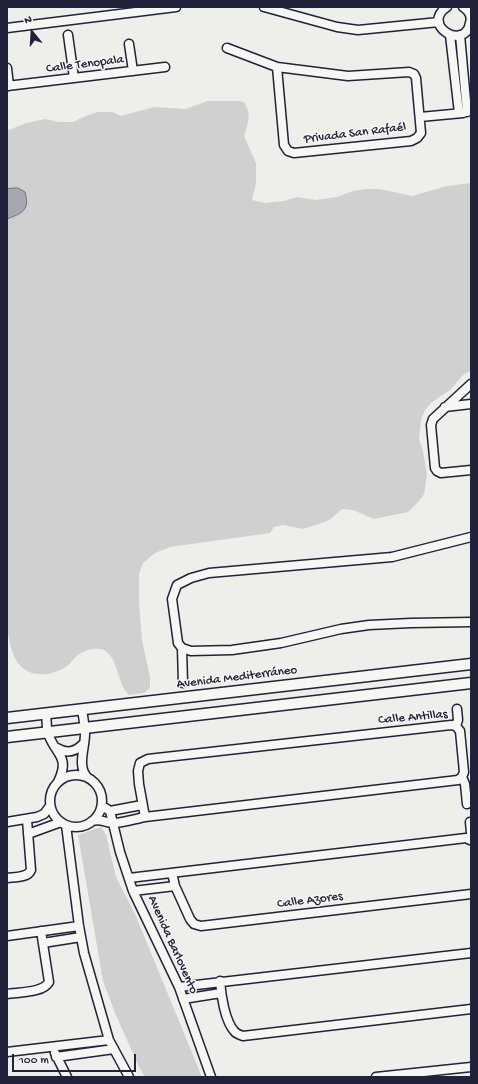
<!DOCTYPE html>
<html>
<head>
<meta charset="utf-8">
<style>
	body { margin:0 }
	#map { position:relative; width:478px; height:1084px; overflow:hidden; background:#eeeeeb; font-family:"Gochi Hand",sans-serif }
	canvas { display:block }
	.frame { position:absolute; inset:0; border:8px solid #22223b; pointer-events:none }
	.north { position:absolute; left:12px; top:12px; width:40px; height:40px; -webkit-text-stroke:3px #f6f6f2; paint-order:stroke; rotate:342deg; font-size:11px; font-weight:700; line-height:16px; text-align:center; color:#22223b }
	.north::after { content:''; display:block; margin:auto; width:14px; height:18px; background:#22223b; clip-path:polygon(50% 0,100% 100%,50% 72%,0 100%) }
	.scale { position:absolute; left:12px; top:1054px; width:124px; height:18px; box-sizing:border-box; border:2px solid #22223b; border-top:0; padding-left:5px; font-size:12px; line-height:14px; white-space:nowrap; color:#22223b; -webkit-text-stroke:3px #f6f6f2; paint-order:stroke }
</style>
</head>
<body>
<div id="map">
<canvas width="478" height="1084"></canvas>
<div class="frame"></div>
<div class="north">N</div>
<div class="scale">100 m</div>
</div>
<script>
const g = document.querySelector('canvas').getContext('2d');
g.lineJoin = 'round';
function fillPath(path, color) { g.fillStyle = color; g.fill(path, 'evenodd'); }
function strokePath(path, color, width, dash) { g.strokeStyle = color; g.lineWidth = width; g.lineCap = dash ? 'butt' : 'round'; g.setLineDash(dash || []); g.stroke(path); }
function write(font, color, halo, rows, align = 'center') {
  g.font = font + ' "Gochi Hand",sans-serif'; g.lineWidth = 3; g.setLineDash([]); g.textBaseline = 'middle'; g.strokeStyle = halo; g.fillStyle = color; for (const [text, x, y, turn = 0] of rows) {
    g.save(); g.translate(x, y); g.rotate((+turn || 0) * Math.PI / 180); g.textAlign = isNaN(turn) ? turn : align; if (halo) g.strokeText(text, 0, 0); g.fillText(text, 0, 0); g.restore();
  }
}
fillPath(new Path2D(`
	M 208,101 L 239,101 L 244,102 C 252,113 248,124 244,136 L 256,163 L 256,184 L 252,200 L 265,203 L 284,201 L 297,197 L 316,200 L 337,197 L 353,191 L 366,189 L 380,189 L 412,196 L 447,186 L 471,183 L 471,371 L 464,374 L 450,390 L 431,403 L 425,410 L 421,420 L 419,439 L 423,451 L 427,475 L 424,494 L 419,501 L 408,512 L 374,519 L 353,510 L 342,509 L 332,518 L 325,522 L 303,529 L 283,525 L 274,527 L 270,533 L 170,547 L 155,553 L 143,563 L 139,574 L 139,603 L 142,640 L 150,677 L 150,688 L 144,693 L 129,695 C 117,684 118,657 104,650 C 96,647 84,650 78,655 C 74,658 71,663 67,666 C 51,677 27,679 16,660 C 11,652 10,640 7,631 L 7,130 L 9,130 L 26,123 L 45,119 L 59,122 L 73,122 L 88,115 L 98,112 L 112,112 L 121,116 L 154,107 L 185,109 Z
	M 101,827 L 106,835 L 116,877 L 135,914 L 202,1077 L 145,1077 L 139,1067 L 115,1013 L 103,981 L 78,835 Z`), '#d0d0d1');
const water = new Path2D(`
	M 18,188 L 25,192 C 30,210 23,213 7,219 L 7,189 Z`);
fillPath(water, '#a7a7af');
strokePath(water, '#727281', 1);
const minor = new Path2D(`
	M 264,7 L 337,27 L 358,30 L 439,22
	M 447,7 C 420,25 465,52 470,23 C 472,17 469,11 463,7
	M 7,28 L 176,7
	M 68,35 L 74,78
	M 450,35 L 459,113
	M 460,35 L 467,112
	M 129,44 L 133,71
	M 227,48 L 277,67 L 348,76 L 409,72 L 414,74 L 416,78 L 421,133 L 417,138 L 411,141 L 294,153 L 288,151 L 284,145 L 277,67
	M 7,68 L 9,86
	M 7,86 L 165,67
	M 420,117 L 463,113
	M 471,384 L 433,419 L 431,425 L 435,468 L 437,471 L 441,473 L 471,470
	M 445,407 L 471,404
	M 471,537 L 392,557 L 209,573 L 191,578 L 177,585 L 172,599 L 178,643 L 182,648 L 191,651 L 232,650 L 281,643 L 341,629 L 369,625 L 411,623 L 471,622
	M 182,648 L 183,683
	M 82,709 C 83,717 85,726 85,734 C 85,748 77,766 87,777
	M 46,714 C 47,721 46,729 49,736 C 57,756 70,757 58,782
	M 456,726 L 458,720 L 457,709
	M 57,748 C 67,754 75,752 83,744
	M50 801a26 26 0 1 1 52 0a26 26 0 1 1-52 0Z
	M 462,777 L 465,784 L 467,804
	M 102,806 L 110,811 L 120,852 L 133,891 L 179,987 L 211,1077
	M 110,811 L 142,805
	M 92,821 C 102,818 104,823 113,823 C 123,823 135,819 145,817 L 458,780 L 462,777 L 464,772 L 460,731 L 456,726 L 451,725 L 148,759 L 140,763 L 138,771 L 139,784 L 145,817
	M 7,822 L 37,817 L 44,814 L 50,806
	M 470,822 L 471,833
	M 66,825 L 79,926 L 84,953 L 109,1040 L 129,1077
	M 28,834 L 61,822
	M 172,873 L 175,886 L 190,919 L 194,924 L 201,926 L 471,894
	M 7,878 C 15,877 28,878 31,870 L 27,820
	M 129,878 L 466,838 L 470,840
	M 133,891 L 175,886
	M 7,936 L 79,926
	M 43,943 L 81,937
	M 220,981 C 221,995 225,1022 235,1032 C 237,1034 240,1035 243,1036 L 471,1009
	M 179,987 L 471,953
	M 7,994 C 19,992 43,993 49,982 L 41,931
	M 183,999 L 221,993
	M 7,1052 L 109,1040
	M 55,1053 L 67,1077
	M 56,1057 L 114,1049
	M 376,1077 L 471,1067`);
const tertiary = new Path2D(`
	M 7,718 L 471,664
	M 7,737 L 471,683`);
strokePath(minor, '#22223b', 11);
strokePath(tertiary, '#22223b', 13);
strokePath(minor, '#f6f6f2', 8);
strokePath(tertiary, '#f6f6f2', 10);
write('13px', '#22223b', '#f6f6f2', [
	["Calle Tenopala",85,65,-7],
	["Privada San Rafaél",355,134,-7],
	["Avenida Mediterráneo",237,678,-7],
	["Calle Antillas",413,718,-5],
	["Calle Azores",310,901,-7],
	["Avenida Barlovento",172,945,66]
]);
</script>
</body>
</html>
